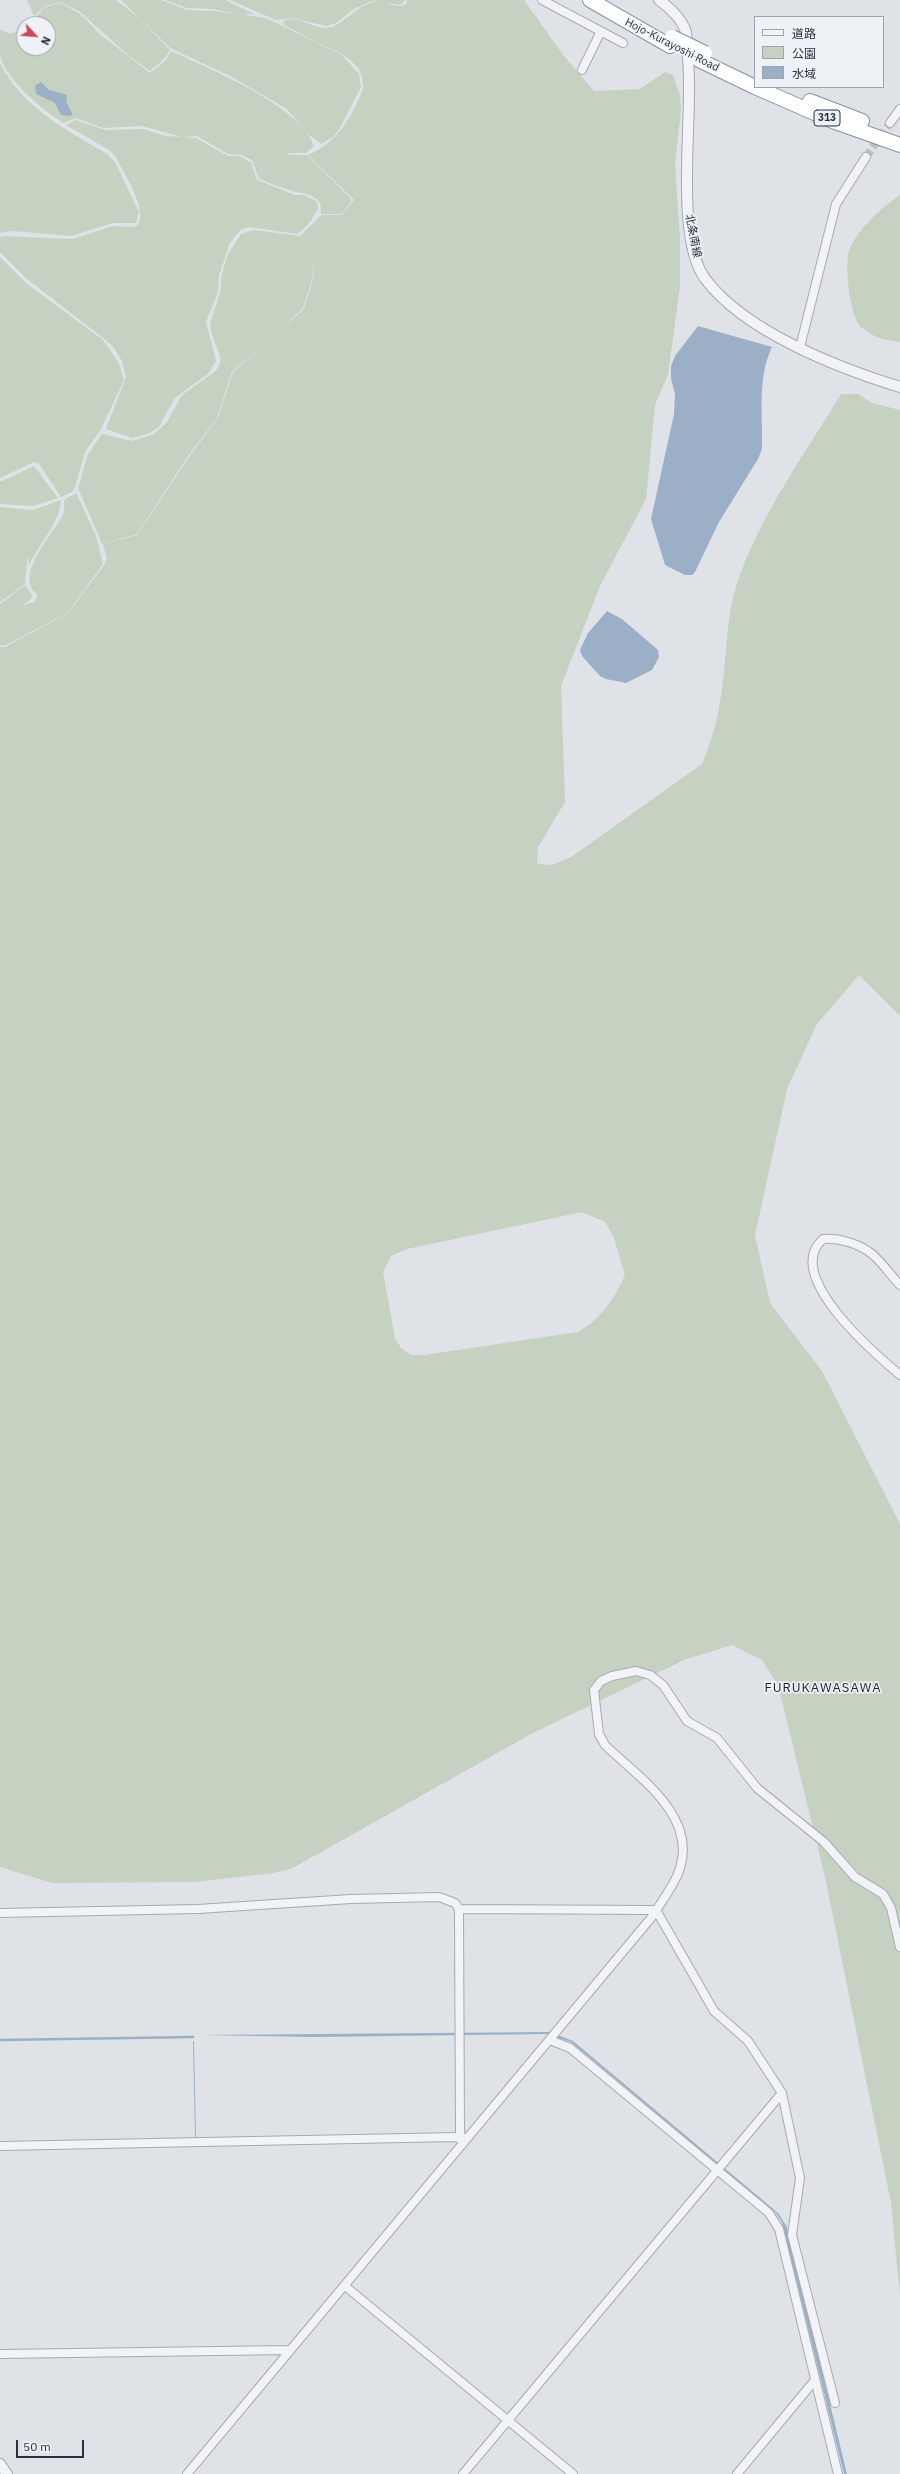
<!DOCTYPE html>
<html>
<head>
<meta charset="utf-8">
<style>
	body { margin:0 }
	#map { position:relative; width:900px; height:2474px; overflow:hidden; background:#dfe3e8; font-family:"IBM Plex Sans","Noto Sans JP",sans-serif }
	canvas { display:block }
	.legend { position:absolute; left:754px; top:16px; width:130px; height:72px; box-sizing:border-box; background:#eef1f5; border:1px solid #9fa4ac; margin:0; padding:5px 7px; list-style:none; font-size:12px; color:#29313e }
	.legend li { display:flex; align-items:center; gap:8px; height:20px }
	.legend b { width:20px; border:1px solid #9fa4ac }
	.north { position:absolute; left:16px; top:16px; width:40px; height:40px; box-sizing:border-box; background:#eef1f5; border:1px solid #9fa4ac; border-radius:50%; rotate:116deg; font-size:11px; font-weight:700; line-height:16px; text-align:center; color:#29313e }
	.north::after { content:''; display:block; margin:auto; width:14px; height:18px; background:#c9485c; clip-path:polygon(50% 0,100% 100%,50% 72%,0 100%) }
	.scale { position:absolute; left:16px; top:2440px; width:68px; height:18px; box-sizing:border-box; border:2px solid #29313e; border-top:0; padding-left:5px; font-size:12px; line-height:14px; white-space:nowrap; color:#29313e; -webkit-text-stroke:3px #eef1f5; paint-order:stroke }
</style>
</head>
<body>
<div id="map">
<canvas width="900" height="2474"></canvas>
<ul class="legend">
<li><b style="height:5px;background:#f2f3f6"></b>道路</li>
<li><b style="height:11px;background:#c5d1c1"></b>公園</li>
<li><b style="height:11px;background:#9bb0c7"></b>水域</li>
</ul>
<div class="north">N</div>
<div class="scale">50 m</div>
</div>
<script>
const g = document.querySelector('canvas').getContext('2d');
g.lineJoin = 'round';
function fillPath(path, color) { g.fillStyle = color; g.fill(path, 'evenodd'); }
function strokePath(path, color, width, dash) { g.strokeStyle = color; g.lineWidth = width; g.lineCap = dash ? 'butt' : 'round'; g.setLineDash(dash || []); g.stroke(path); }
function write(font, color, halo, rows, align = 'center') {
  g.font = font + ' "IBM Plex Sans","Noto Sans JP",sans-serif'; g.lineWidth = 3.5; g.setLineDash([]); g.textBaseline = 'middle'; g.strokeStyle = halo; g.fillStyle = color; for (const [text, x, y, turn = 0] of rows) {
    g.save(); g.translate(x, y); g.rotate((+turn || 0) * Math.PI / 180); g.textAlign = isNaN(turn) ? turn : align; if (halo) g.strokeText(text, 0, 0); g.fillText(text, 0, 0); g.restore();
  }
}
fillPath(new Path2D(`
	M 27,0 L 116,0 L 139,18 L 170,50 L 164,59 L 150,71 L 128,55 L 79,11 L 60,2 L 45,6 L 34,16 Z
	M 121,0 L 161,0 L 187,10 L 214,11 L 266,18 L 342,55 L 359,74 L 361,87 L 340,128 L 334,136 L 321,144 L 308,134 L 287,109 L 230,76 L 170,48 Z
	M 165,0 L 225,0 L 254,14 L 241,15 L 213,9 L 187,8 Z
	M 230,0 L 405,0 L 400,5 L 372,1 L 354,9 L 336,23 L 327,26 L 291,18 L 276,20 Z
	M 407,0 L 524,0 L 564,56 L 594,91 L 640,89 L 665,72 L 673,75 L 680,95 L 681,110 L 675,164 L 680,239 L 680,287 L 668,374 L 655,405 L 646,499 L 600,586 L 561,686 L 565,802 L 538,847 L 537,863 C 551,868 561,862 574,855 L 702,764 C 712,741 719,714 722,688 C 727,654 726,617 737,583 C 760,516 804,455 841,394 L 858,394 L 872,403 L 900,410 L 900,1016 L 859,975 L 817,1024 L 787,1089 L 755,1235 L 770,1303 L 822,1371 L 900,1524 L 900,2295 L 891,2203 L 825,1877 L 778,1685 L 762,1660 L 732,1645 L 684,1660 L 531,1734 L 291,1869 L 273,1873 L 194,1882 L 52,1883 L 0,1867 L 0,647 L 5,647 L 68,613 L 104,565 L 107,558 L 103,544 L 137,535 L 189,457 L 218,418 L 233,372 L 262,347 L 232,371 L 217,418 L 188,456 L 137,534 L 102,544 L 78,488 L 88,454 L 102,434 L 132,441 L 154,434 L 167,422 L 182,395 L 217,370 L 221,360 L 211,331 L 210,323 L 220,293 L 222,274 L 227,256 L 241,234 L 254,230 L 300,236 L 321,215 L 342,215 L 354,200 L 308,155 C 337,143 352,117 363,89 C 366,60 335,51 314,41 C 304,36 294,30 284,25 L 283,21 C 296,14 312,28 325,28 C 344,27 356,4 375,2 C 385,0 395,9 406,5 ZM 305,244 L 313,256 L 314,276 L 304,309 L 279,332 L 303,308 L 313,276 L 313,256 ZM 582,1212 L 605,1222 L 614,1238 L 625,1275 C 614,1299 601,1319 578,1332 L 424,1355 L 411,1355 L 401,1348 L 395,1338 L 383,1272 L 391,1256 L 407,1249 Z
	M 60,3 L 79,13 L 101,35 L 150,73 L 166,60 L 171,51 C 208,68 301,106 314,146 L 306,153 L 288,153 L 289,155 L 307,155 L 352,200 L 342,214 L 321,214 C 323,194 306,195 293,191 C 281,188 270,183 259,179 L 252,160 L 242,155 L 228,154 L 197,136 L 182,137 L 142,126 L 103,128 L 76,118 L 63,123 C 43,110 5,79 0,55 C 0,47 0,37 0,29 L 10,34 L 24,29 L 24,48 L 48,48 L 48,24 L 29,24 L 45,7 Z
	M 0,63 C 22,107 66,130 107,154 L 115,162 L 139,212 L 136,223 L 113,223 L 71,236 L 13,231 L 0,233 Z
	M 75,120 L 105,130 L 144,129 L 165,136 L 196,138 L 228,156 L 239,156 L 251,162 L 257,180 L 295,195 L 305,195 L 317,202 L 318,209 L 311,221 L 298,234 L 248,227 L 240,230 L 230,243 L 219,275 L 218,292 L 206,322 L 216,361 L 209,373 L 175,398 L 159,427 L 148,434 L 132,438 L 106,429 L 126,377 L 122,361 L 112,345 L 27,279 L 0,252 L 0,237 L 3,236 L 73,239 L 113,226 L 136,227 C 151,214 123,172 116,157 L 109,150 L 66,125 Z
	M 900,195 L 900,342 C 885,340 873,338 861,327 C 850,317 844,265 849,251 C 858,228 880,209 900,195 Z
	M 0,257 L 26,283 L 103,340 L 119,363 L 124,380 L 101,429 L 85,452 L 75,487 L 72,492 L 61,497 L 39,464 L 34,462 L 0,478 Z
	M 34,466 L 58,498 L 33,506 L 0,504 L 0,482 Z
	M 76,493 L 96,536 L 103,564 L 67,613 L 4,646 L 0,645 L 0,604 L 25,585 L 32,595 L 31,599 L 23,605 L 34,602 L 37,598 L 36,593 C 14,576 54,532 63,515 C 65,511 64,504 64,500 Z
	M 61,500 C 60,523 38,544 29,566 L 28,553 L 25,584 L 0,602 L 0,507 L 33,510 Z`), '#c5d1c1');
fillPath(new Path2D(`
	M 41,82 L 49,90 L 67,95 L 66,102 L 72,113 L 71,116 L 61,115 L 55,103 L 36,94 L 35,86 Z
	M 698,326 L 772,347 C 757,378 763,415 762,449 L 758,459 L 719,522 L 695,572 L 692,575 L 685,575 L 665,565 L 651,519 L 674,414 L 675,394 L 671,379 L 671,366 L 675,356 Z
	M 607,611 L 622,619 L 658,650 L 659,657 L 652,670 L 626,683 L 606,679 L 600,676 L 582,656 L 580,650 L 588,633 Z
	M 550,2032 L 573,2041 L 778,2213 L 787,2227 L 847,2474 L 844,2474 L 782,2222 L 776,2213 L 571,2042 L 547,2034 L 315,2037 L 200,2035 Z
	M 193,2041 L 194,2041 L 196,2137 L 195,2137 Z`), '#9bb0c7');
strokePath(new Path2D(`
	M 0,2040 L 193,2037`), '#9bb0c7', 2.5);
strokePath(new Path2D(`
	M 866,157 L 890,123`), '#bbbfc6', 8, [8, 4]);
const minor = new Path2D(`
	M 542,0 L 623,43
	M 582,70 L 601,31
	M 890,123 L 900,109
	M 800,347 L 836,204 L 866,157
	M 900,1285 C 891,1276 882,1262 872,1254 C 858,1243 839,1238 823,1239 C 782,1275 874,1353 900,1375
	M 459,1909 L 656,1910
	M 656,1910 L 714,2011 L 748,2041 L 782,2093 L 800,2178 L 792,2235 L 835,2403
	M 0,1913 L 198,1909 L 351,1899 L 439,1897 L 455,1903 L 459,1909 L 460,2134 L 465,2141
	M 550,2040 L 570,2048 L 769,2213 L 779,2229 L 838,2474
	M 0,2146 L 456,2137 L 465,2141
	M 345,2286 L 573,2474
	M 0,2354 L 290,2350
	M 187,2474 L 651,1918 C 660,1904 676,1883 680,1868 C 697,1815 637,1776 605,1745 L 599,1734 L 594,1690 L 601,1681 L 612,1676 L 636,1671 L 650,1675 L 663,1685 L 687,1721 L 717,1738 L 757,1788 L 824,1842 L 855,1877 L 883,1894 L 891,1908 L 900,1947
	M 463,2474 L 782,2093
	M 737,2474 L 815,2380`);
const tertiary = new Path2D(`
	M 659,0 C 670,8 680,17 685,29 C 688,38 687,50 688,59 C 694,115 673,237 706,280 C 746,332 838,368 900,387
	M 0,2464 L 7,2474`);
const motorway = new Path2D(`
	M 590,0 L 670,46
	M 699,60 L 755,87
	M 755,87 L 835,122 L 900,145
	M 810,101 L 862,121`);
strokePath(minor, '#a5aab2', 10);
strokePath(tertiary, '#a5aab2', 12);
strokePath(motorway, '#87909e', 16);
strokePath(minor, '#f2f3f6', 8);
strokePath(tertiary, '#f2f3f6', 10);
strokePath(motorway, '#fff', 14);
const motorwayBridge = new Path2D(`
	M 672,37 L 705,53`);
strokePath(motorwayBridge, '#87909e', 16, []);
strokePath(motorwayBridge, '#fff', 14);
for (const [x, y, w] of [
	[827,118,26]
]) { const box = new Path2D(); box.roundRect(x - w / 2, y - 8, w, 16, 3); g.fillStyle = '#eef1f5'; g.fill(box); strokePath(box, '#29313e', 1); }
write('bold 10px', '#29313e', null, [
	["313",827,118]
]);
write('11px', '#29313e', '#eef1f5', [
	["Hojo-Kurayoshi Road",672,45,27],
	["北条南線",693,236,79]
]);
g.letterSpacing = '1px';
write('13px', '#1b222f', '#eef1f5', [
	["FURUKAWASAWA",823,1688]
]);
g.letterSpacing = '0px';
</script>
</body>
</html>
